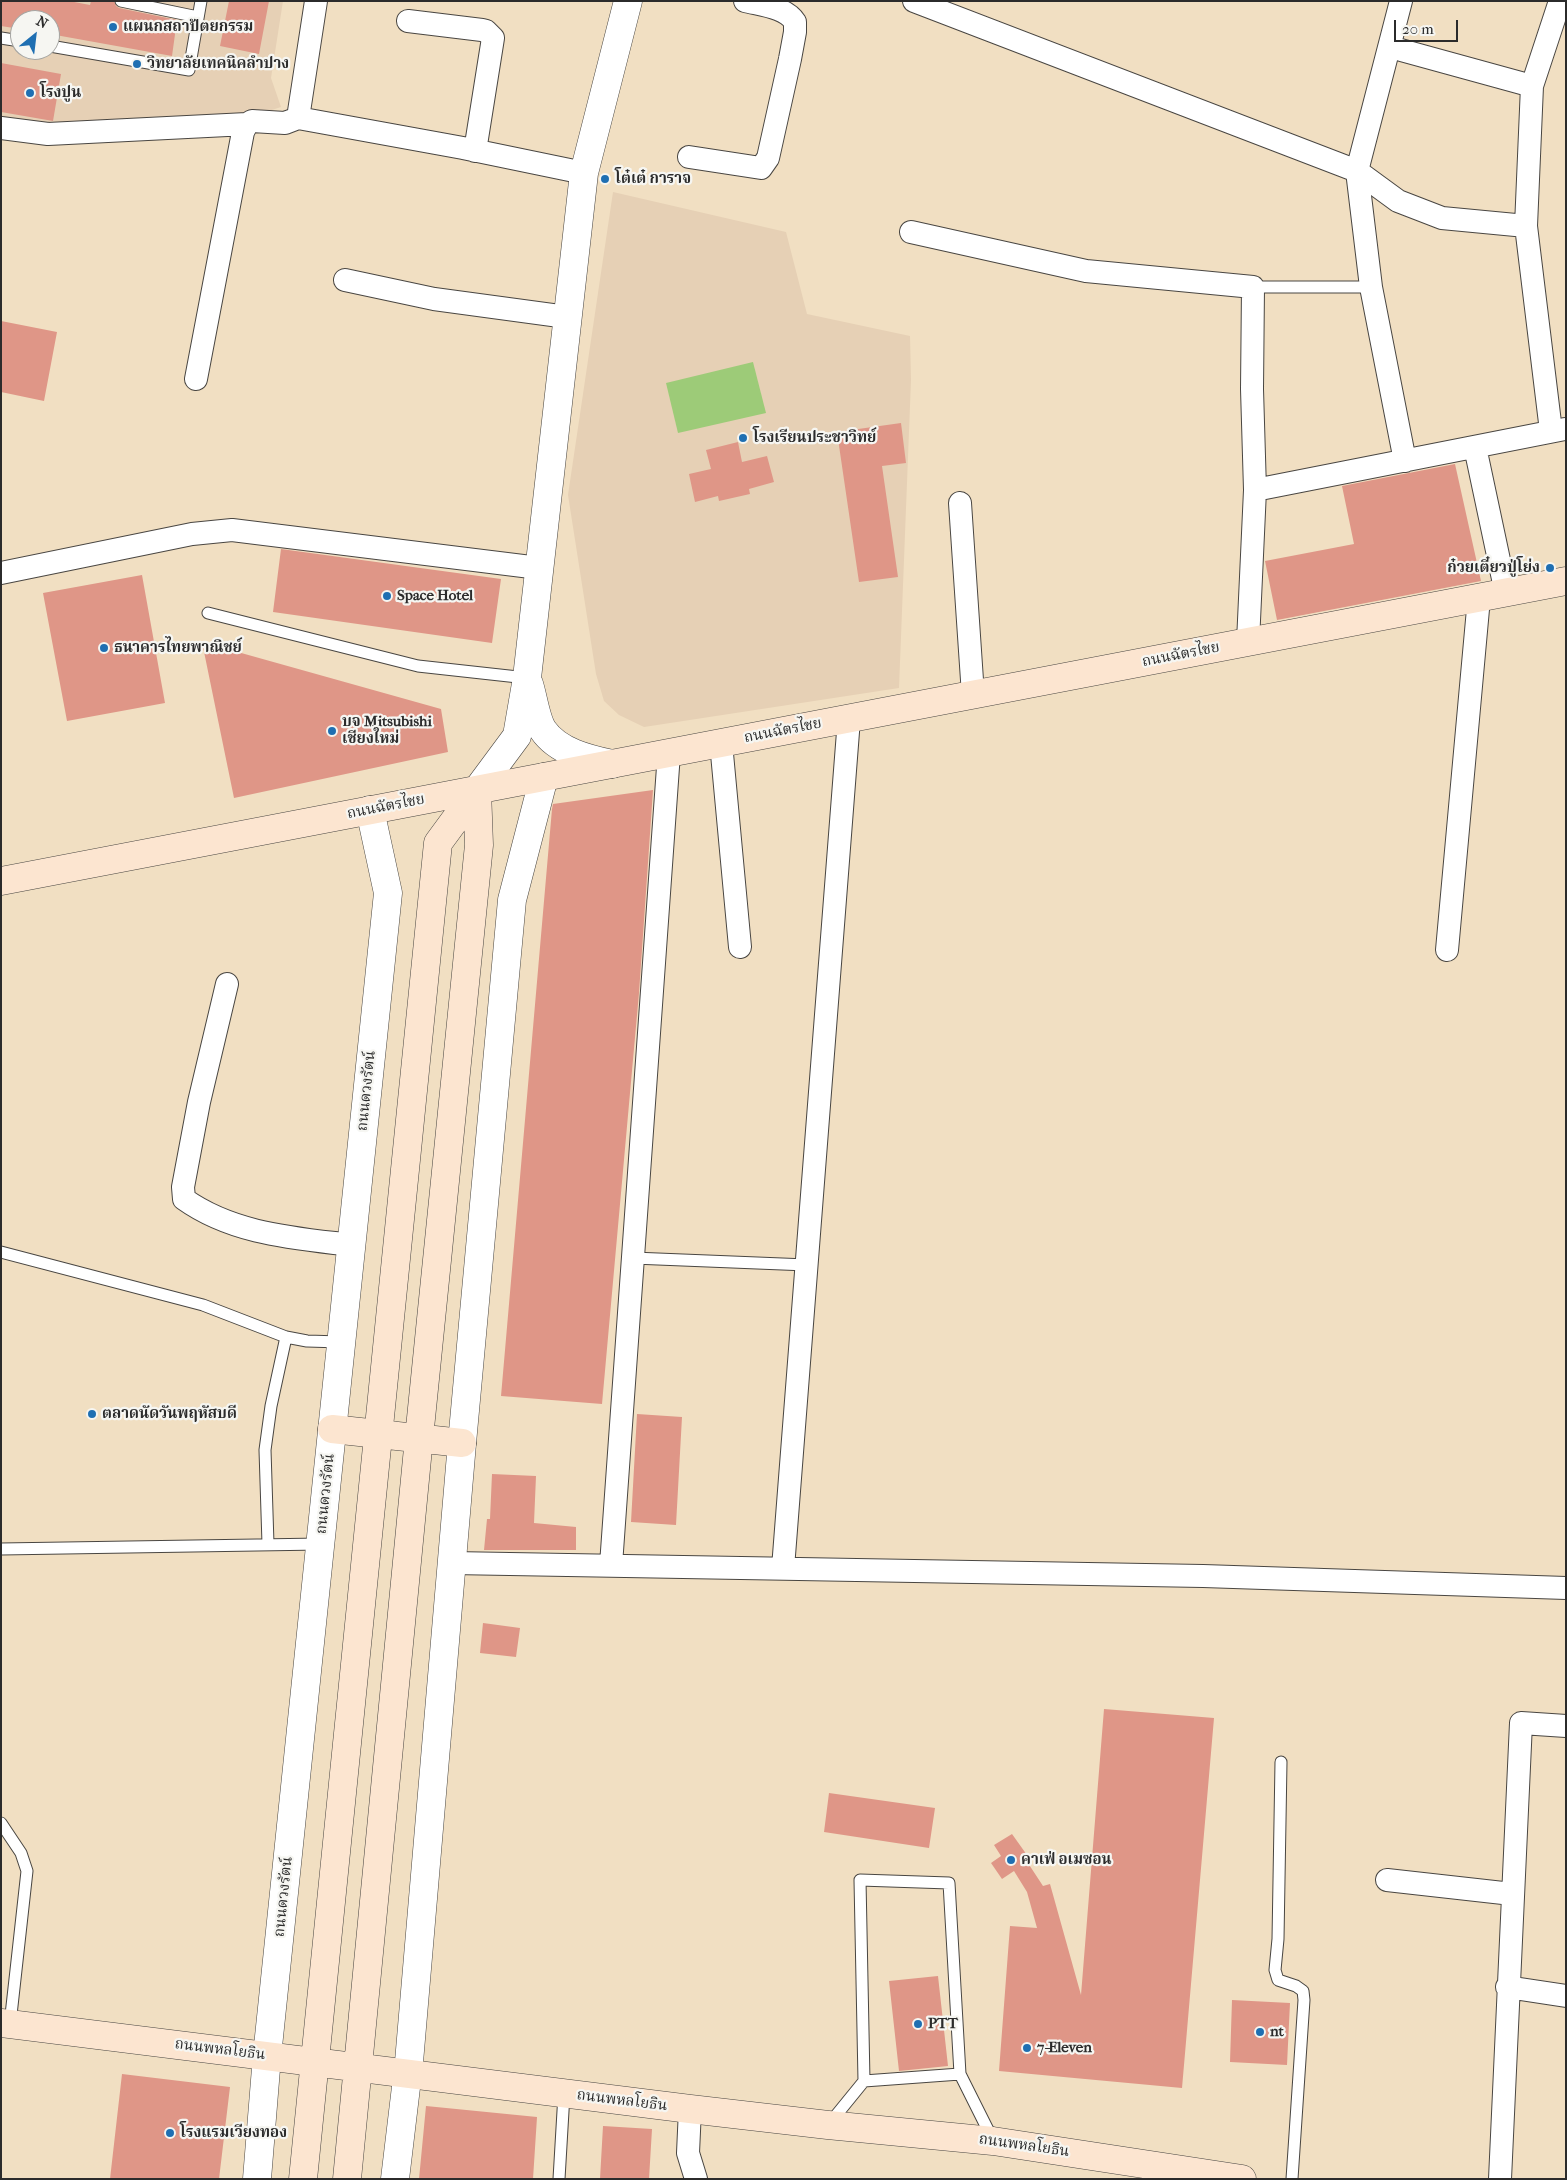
<!DOCTYPE html>
<html>
<head>
<meta charset="utf-8">
<style>
	body { margin:0 }
	#map { position:relative; width:1567px; height:2180px; overflow:hidden; background:#f1dfc2; font-family:"IM FELL French Canon",serif }
	canvas { display:block }
	.frame { position:absolute; inset:0; border:2px solid #2b2b2b; pointer-events:none }
	.north { position:absolute; left:10px; top:10px; width:50px; height:50px; box-sizing:border-box; background:#f6f6f2; border:1px solid #a5a5a2; border-radius:50%; rotate:29deg; font-size:14px; font-weight:700; line-height:20px; text-align:center; color:#2b2b2b }
	.north::after { content:''; display:block; margin:auto; width:18px; height:22px; background:#1f6fb2; clip-path:polygon(50% 0,100% 100%,50% 72%,0 100%) }
	.scale { position:absolute; left:1394px; top:20px; width:64px; height:22px; box-sizing:border-box; border:2px solid #2b2b2b; border-top:0; padding-left:6px; font-size:15px; line-height:18px; white-space:nowrap; color:#2b2b2b; -webkit-text-stroke:4px #f6f6f2; paint-order:stroke }
</style>
</head>
<body>
<div id="map">
<canvas width="1567" height="2180"></canvas>
<div class="frame"></div>
<div class="north">N</div>
<div class="scale">20 m</div>
</div>
<script>
const g = document.querySelector('canvas').getContext('2d');
g.lineJoin = 'round';
function fillPath(path, color) { g.fillStyle = color; g.fill(path, 'evenodd'); }
function strokePath(path, color, width, dash) { g.strokeStyle = color; g.lineWidth = width; g.lineCap = dash ? 'butt' : 'round'; g.setLineDash(dash || []); g.stroke(path); }
function write(font, color, halo, rows, align = 'center') {
  g.font = font + ' "IM FELL French Canon","Noto Serif Thai",serif'; g.lineWidth = 4.5; g.setLineDash([]); g.textBaseline = 'middle'; g.strokeStyle = halo; g.fillStyle = color; for (const [text, x, y, turn = 0] of rows) {
    g.save(); g.translate(x, y); g.rotate((+turn || 0) * Math.PI / 180); g.textAlign = isNaN(turn) ? turn : align; if (halo) g.strokeText(text, 0, 0); g.fillText(text, 0, 0); g.restore();
  }
}
fillPath(new Path2D(`
	M 1,1 L 283,1 L 271,78 L 281,107 L 238,121 L 33,124 L 1,117 ZM 20,20 L 50,20 L 50,50 L 20,50 Z
	M 613,192 L 786,232 L 807,314 L 910,336 L 911,380 L 899,688 L 644,727 L 619,715 L 604,701 L 596,674 L 568,495 Z`), '#e6d0b5');
fillPath(new Path2D(`
	M 753,362 L 766,413 L 678,433 L 666,383 Z`), '#9dcb78');
fillPath(new Path2D(`
	M 1,1 L 69,1 L 90,5 L 91,1 L 114,1 L 116,6 L 119,8 L 177,20 L 172,56 L 50,34 L 50,20 L 20,20 L 20,29 L 1,26 Z
	M 229,1 L 269,1 L 259,54 L 220,46 Z
	M 1,63 L 61,74 L 53,121 L 1,112 Z
	M 1,321 L 57,332 L 44,401 L 1,392 Z
	M 901,423 L 906,463 L 882,466 L 898,577 L 859,582 L 837,432 Z
	M 738,442 L 742,462 L 767,456 L 774,482 L 749,489 L 750,494 L 719,501 L 718,496 L 695,502 L 689,474 L 711,469 L 706,450 Z
	M 1455,464 L 1481,581 L 1277,620 L 1265,561 L 1354,544 L 1342,486 Z
	M 281,549 L 501,579 L 492,643 L 273,612 Z
	M 142,575 L 165,703 L 67,721 L 43,593 Z
	M 202,642 L 441,709 L 448,752 L 234,798 Z
	M 653,790 L 639,993 L 602,1404 L 501,1396 L 552,809 L 553,804 Z
	M 637,1414 L 682,1417 L 676,1525 L 631,1522 Z
	M 492,1474 L 536,1476 L 534,1523 L 576,1527 L 576,1550 L 484,1550 L 487,1519 L 490,1519 Z
	M 483,1623 L 520,1628 L 516,1657 L 480,1653 Z
	M 1104,1709 L 1214,1718 L 1182,2088 L 999,2071 L 1010,1926 L 1037,1928 L 1027,1892 L 1014,1871 L 1002,1879 L 991,1863 L 1001,1856 L 994,1845 L 1012,1834 L 1027,1855 L 1024,1857 L 1043,1886 L 1050,1884 L 1081,1995 Z
	M 829,1793 L 935,1808 L 929,1848 L 824,1832 Z
	M 938,1976 L 948,2066 L 899,2071 L 889,1981 Z
	M 1232,2000 L 1290,2003 L 1287,2065 L 1230,2062 Z
	M 122,2074 L 230,2087 L 219,2179 L 110,2179 Z
	M 426,2106 L 537,2117 L 533,2179 L 419,2179 Z
	M 603,2126 L 652,2129 L 649,2179 L 600,2179 Z`), '#df9687');
const service = new Path2D(`
	M 121,1 L 198,17
	M 1,38 L 20,41
	M 50,46 L 189,70 L 201,1
	M 1253,287 L 1371,287
	M 208,613 L 418,666 L 527,678
	M 1,1252 L 203,1305 L 286,1337 L 307,1341 L 341,1342
	M 633,1258 L 807,1265
	M 268,1544 L 265,1450 L 271,1406 L 286,1337
	M 1,1549 L 321,1544
	M 1281,1762 L 1278,1939 L 1275,1970 L 1278,1980 L 1296,1986 L 1303,1991 L 1304,2000 L 1292,2179
	M 1,1823 L 21,1853 L 27,1871 L 10,2024
	M 864,2081 L 960,2074
	M 829,2124 L 864,2081 L 860,1880 L 949,1883 L 960,2074 L 993,2140
	M 559,2179 L 564,2094`);
const minor = new Path2D(`
	M 316,1 L 298,118 L 463,148 L 584,173
	M 914,1 L 1357,171 L 1398,201 L 1442,218 L 1526,226
	M 1401,1 L 1357,171 L 1371,287 L 1405,461
	M 408,21 L 482,30 L 486,31 L 493,38 L 475,151
	M 1390,47 L 1532,86
	M 1,128 L 48,134 L 247,124
	M 689,157 L 761,168 L 768,158 L 790,59 L 795,32 L 795,22 C 786,7 760,5 745,1
	M 911,232 L 1086,271 L 1253,287 L 1252,389 L 1255,490 L 1248,642
	M 345,280 L 434,299 L 567,317
	M 196,379 L 243,132 L 247,124 L 252,121 L 285,123 L 298,118
	M 1551,431 L 1526,226 L 1532,86 L 1560,1
	M 1475,447 L 1506,593
	M 1255,490 L 1565,429
	M 960,503 L 973,695
	M 1,573 L 192,534 L 232,530 L 539,568
	M 721,743 L 740,947
	M 1447,950 L 1479,598
	M 227,984 L 199,1102 L 183,1187 L 184,1199 C 233,1234 294,1238 351,1245
	M 452,1563 L 1203,1576 L 1566,1588
	M 611,1565 L 669,753
	M 783,1568 L 849,719
	M 1387,1880 L 1512,1894
	M 1507,1987 L 1566,1996
	M 690,2109 L 688,2153 L 696,2179
	M 1500,2179 L 1521,1723 L 1566,1726`);
const tertiary = new Path2D(`
	M 529,684 C 533,696 536,720 543,730 C 558,752 589,759 612,764
	M 477,790 L 517,736 L 527,678 L 584,173 L 628,1
	M 257,2179 L 267,2056 L 388,893 L 370,810
	M 395,2179 L 409,2062 L 462,1443 L 512,900 L 544,777`);
const secondary = new Path2D(`
	M 1,881 L 1566,581
	M 332,1429 L 462,1443
	M 1,2023 L 690,2109 L 828,2125 L 993,2141 L 1242,2179
	M 303,2179 L 438,843 L 477,790
	M 347,2179 L 419,1438 L 479,845 L 477,790`);
strokePath(service, '#494642', 13);
strokePath(minor, '#494642', 24);
strokePath(tertiary, '#494642', 29);
strokePath(secondary, '#494642', 29);
strokePath(service, '#fff', 11);
strokePath(minor, '#fff', 22);
strokePath(tertiary, '#fff', 28);
strokePath(secondary, '#fce5d0', 28);
for (const [x, y, r, color] of [
	[113,27,5,"#1f6fb2"],
	[137,64,5,"#1f6fb2"],
	[30,93,5,"#1f6fb2"],
	[605,179,5,"#1f6fb2"],
	[743,438,5,"#1f6fb2"],
	[1550,568,5,"#1f6fb2"],
	[387,596,5,"#1f6fb2"],
	[104,648,5,"#1f6fb2"],
	[332,731,5,"#1f6fb2"],
	[92,1414,5,"#1f6fb2"],
	[1011,1860,5,"#1f6fb2"],
	[918,2024,5,"#1f6fb2"],
	[1260,2032,5,"#1f6fb2"],
	[1027,2048,5,"#1f6fb2"],
	[170,2133,5,"#1f6fb2"]
]) { const dot = new Path2D(); dot.arc(x, y, r, 0, 2 * Math.PI); g.fillStyle = color; g.fill(dot); strokePath(dot, '#f6f6f2', 2); }
write('bold 15px', '#2b2b2b', '#f6f6f2', [
	["แผนกสถาปัตยกรรม",123,27],
	["วิทยาลัยเทคนิคลำปาง",147,64],
	["โรงปูน",40,93],
	["โต๋เต๋ การาจ",615,179],
	["โรงเรียนประชาวิทย์",753,438],
	["ก๋วยเตี๋ยวปู่โย่ง",1540,568,"right"],
	["Space Hotel",397,596],
	["ธนาคารไทยพาณิชย์",114,648],
	["บจ Mitsubishi",342,722],
	["เชียงใหม่",342,739],
	["ตลาดนัดวันพฤหัสบดี",102,1414],
	["คาเฟ่ อเมซอน",1021,1860],
	["PTT",928,2024],
	["nt",1270,2032],
	["7-Eleven",1037,2048],
	["โรงแรมเวียงทอง",180,2133]
], 'left');
write('15px', '#2b2b2b', '#f6f6f2', [
	["ถนนฉัตรไชย",1181,655,-11],
	["ถนนฉัตรไชย",783,731,-11],
	["ถนนฉัตรไชย",386,807,-11],
	["ถนนดวงรัตน์",367,1091,-84],
	["ถนนดวงรัตน์",326,1494,-84],
	["ถนนดวงรัตน์",284,1897,-84],
	["ถนนพหลโยธิน",220,2050,7],
	["ถนนพหลโยธิน",622,2101,7],
	["ถนนพหลโยธิน",1024,2146,8]
]);
</script>
</body>
</html>
